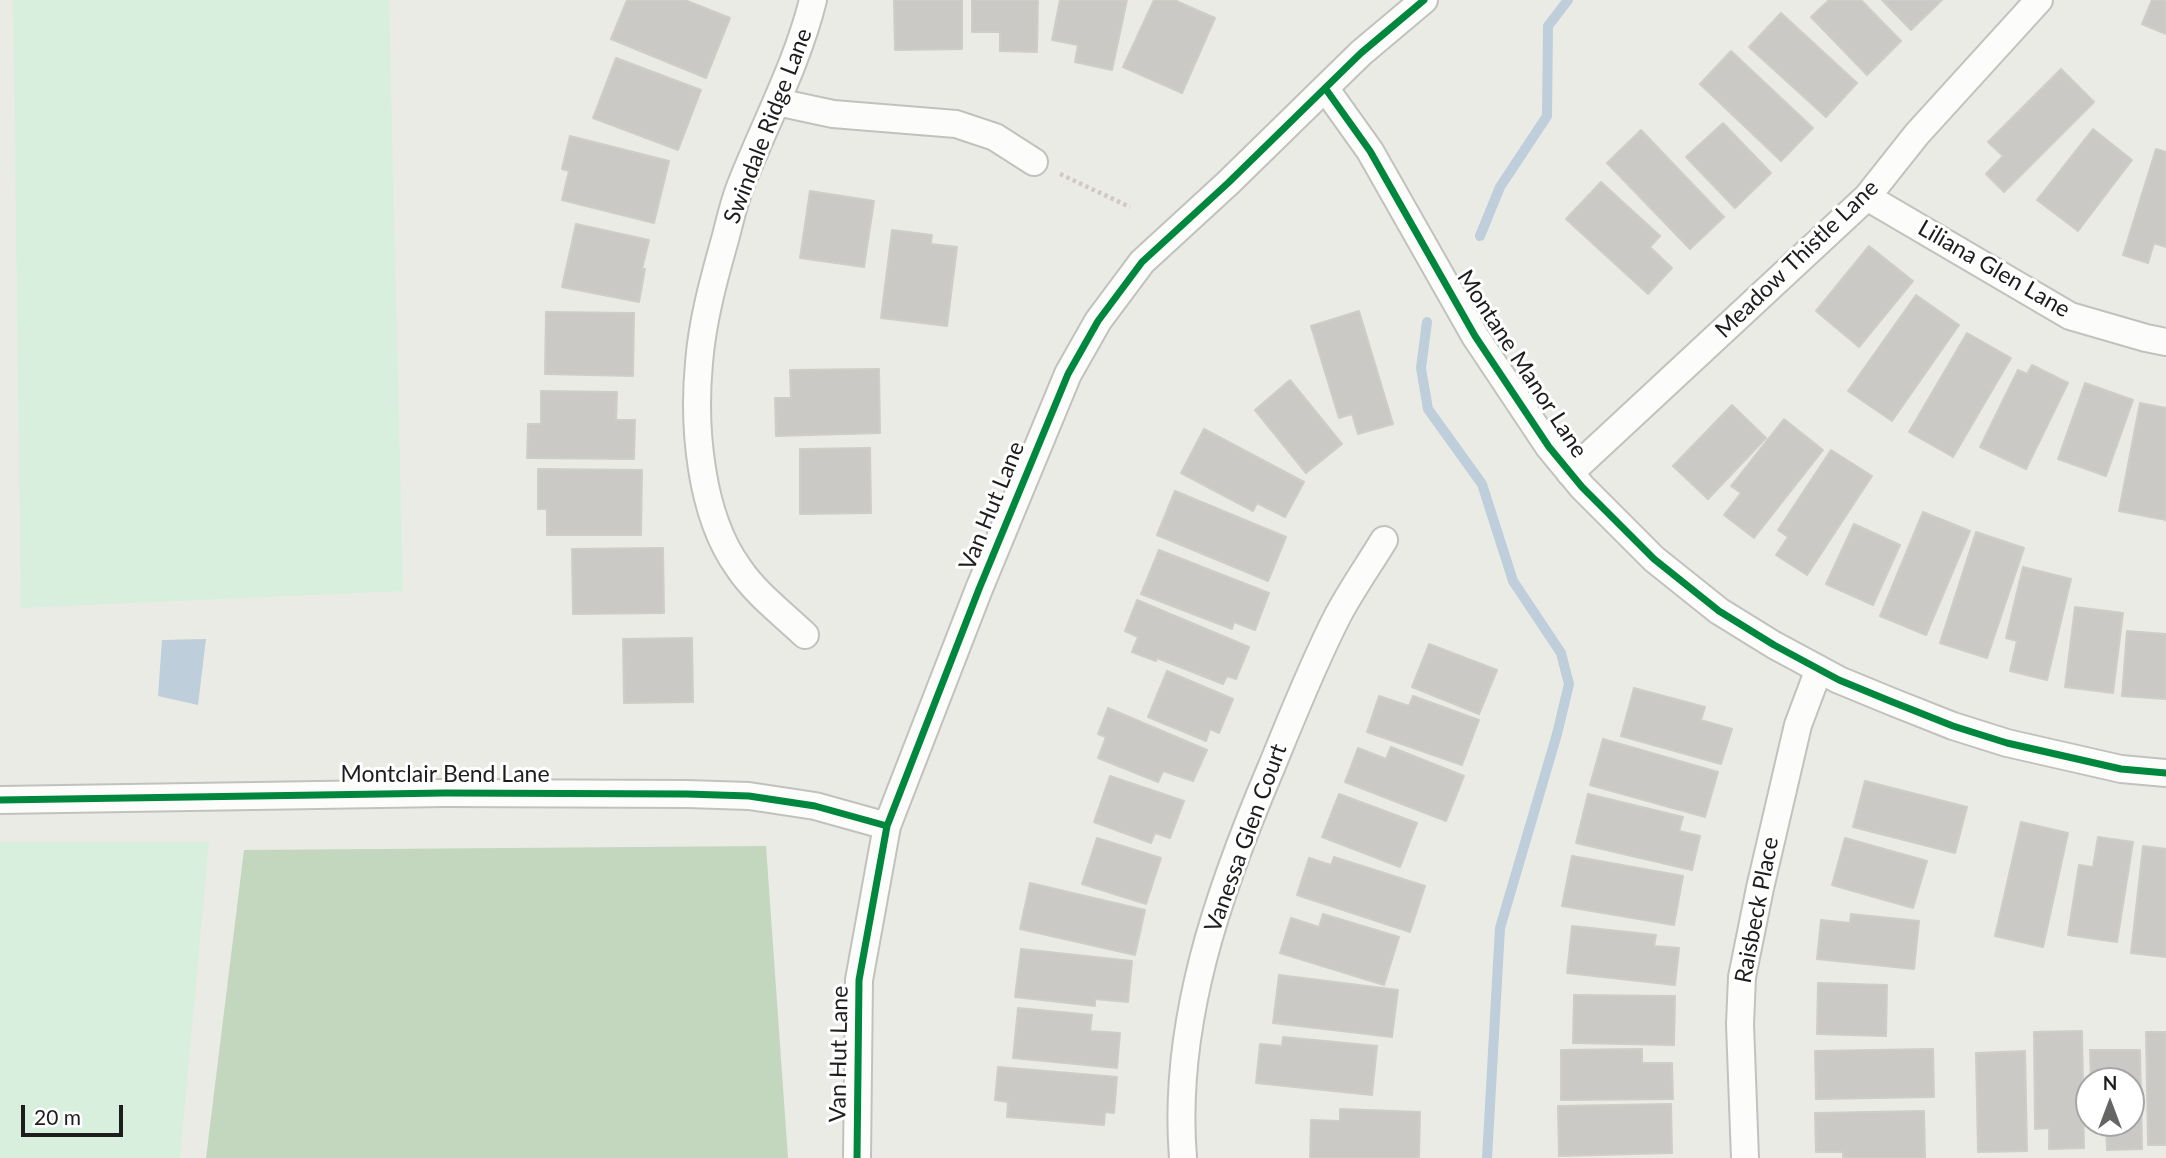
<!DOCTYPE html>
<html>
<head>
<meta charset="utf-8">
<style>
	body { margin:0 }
	#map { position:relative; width:2166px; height:1158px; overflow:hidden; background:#ebebe6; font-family:Lato,sans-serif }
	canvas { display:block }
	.north { position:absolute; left:2075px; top:1067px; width:70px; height:70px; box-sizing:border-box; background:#fff; border:2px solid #a5a5a5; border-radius:50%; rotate:0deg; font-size:19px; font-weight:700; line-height:28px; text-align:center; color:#1d1d1d }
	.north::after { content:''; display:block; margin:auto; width:24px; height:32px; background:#656563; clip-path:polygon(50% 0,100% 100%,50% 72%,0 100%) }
	.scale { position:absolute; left:21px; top:1105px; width:102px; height:32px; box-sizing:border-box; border:4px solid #1d1d1d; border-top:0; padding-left:9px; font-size:21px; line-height:24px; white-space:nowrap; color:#1d1d1d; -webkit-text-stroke:5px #fff; paint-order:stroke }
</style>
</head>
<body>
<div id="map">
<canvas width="2166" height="1158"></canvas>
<div class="north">N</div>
<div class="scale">20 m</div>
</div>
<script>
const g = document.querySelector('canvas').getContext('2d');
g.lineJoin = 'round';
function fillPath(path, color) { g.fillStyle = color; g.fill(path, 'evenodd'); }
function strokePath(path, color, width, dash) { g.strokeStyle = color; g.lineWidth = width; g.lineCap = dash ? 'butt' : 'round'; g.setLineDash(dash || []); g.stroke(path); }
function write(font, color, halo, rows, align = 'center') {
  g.font = font + ' Lato,sans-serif'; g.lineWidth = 6; g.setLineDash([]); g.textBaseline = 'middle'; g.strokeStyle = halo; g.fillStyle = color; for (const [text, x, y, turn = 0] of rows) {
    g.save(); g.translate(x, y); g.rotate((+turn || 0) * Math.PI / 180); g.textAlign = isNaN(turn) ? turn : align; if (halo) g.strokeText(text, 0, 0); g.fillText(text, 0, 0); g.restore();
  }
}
fillPath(new Path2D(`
	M 766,846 L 788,1158 L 206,1158 L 244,850 Z`), '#c2d7be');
fillPath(new Path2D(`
	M 13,0 L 389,0 L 403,591 L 21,608 Z
	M 0,842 L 209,842 L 180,1158 L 0,1158 Z`), '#d7efdc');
fillPath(new Path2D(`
	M 206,639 L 198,705 L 158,696 L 162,640 Z`), '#beceda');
strokePath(new Path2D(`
	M 1480,236 L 1500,187 L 1547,116 L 1548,26 L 1568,0
	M 1427,322 L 1421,368 L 1428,409 L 1482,484 L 1513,581 L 1561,653 L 1569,684 L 1557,734 L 1500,928 L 1487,1158`), '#beceda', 10);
const building = new Path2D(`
	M 627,0 L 685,0 L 730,18 L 706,78 L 611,39 Z
	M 894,0 L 962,0 L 962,49 L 895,50 Z
	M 972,0 L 1038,0 L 1037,52 L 1000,51 L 1000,32 L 972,32 Z
	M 1060,0 L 1127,0 L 1112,70 L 1075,62 L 1078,45 L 1052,40 Z
	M 1154,0 L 1174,0 L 1215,18 L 1182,93 L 1123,67 Z
	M 1829,0 L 1861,0 L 1901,41 L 1867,75 L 1811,17 Z
	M 1882,0 L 1942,0 L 1911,30 Z
	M 2152,0 L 2166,0 L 2166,34 L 2142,24 Z
	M 1781,13 L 1857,83 L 1826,117 L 1749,47 Z
	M 1731,51 L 1813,128 L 1781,161 L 1700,84 Z
	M 616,58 L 701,90 L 678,150 L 593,118 Z
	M 2061,69 L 2094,102 L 2004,192 L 1986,174 L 2003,156 L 1988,142 Z
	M 1723,123 L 1771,173 L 1735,208 L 1686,157 Z
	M 2093,129 L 2132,160 L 2078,231 L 2037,200 Z
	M 1641,130 L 1724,217 L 1690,249 L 1607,163 Z
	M 570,136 L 669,161 L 654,223 L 562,200 L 569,171 L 562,169 Z
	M 2156,149 L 2166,152 L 2166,247 L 2154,243 L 2148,263 L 2123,255 Z
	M 1601,182 L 1660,236 L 1650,247 L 1672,268 L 1648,294 L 1566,219 Z
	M 810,191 L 874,201 L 864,267 L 800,258 Z
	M 576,224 L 649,240 L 642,269 L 645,269 L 639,302 L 562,287 Z
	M 892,230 L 932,235 L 931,244 L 957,247 L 947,326 L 881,318 Z
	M 1869,246 L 1913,281 L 1859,347 L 1816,311 Z
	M 1916,295 L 1959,325 L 1892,421 L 1848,391 Z
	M 1359,311 L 1393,424 L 1358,434 L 1352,414 L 1339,418 L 1311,326 Z
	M 546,312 L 634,313 L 633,376 L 545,374 Z
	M 1967,333 L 2011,358 L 1953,457 L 1909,432 Z
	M 2032,365 L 2068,383 L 2026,469 L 1980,447 L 2018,370 L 2027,374 Z
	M 879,369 L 880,433 L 776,436 L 775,398 L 791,398 L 790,370 Z
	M 1290,380 L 1342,444 L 1306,473 L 1255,410 Z
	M 2085,383 L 2133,400 L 2106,476 L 2058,459 Z
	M 541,391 L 617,392 L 616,420 L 635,420 L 634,459 L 527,458 L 528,424 L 541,424 Z
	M 2140,403 L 2166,408 L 2166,520 L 2119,511 Z
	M 1732,405 L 1766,438 L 1708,499 L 1673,466 Z
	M 1784,419 L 1823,450 L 1754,538 L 1724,515 L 1741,493 L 1731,486 Z
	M 1204,429 L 1304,482 L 1285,517 L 1257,503 L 1253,511 L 1181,473 Z
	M 870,448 L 871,513 L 800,514 L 800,449 Z
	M 1831,450 L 1872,476 L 1807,575 L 1776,555 L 1788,537 L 1778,530 Z
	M 538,469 L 642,470 L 641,535 L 547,535 L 547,509 L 538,509 Z
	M 1175,491 L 1286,537 L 1268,581 L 1157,535 Z
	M 1923,512 L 1970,531 L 1926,635 L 1880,616 Z
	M 1854,524 L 1900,545 L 1873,605 L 1826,584 Z
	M 1976,532 L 2024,548 L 1987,658 L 1940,643 Z
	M 663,548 L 664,613 L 573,614 L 572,549 Z
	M 1159,550 L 1269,593 L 1255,630 L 1234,622 L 1232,629 L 1141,594 Z
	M 2023,567 L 2071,579 L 2047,680 L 2010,671 L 2017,641 L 2006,638 Z
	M 1137,600 L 1249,647 L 1236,679 L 1227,676 L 1223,684 L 1157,658 L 1156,661 L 1132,652 L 1138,637 L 1125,631 Z
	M 2075,607 L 2123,613 L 2113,693 L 2065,687 Z
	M 2127,631 L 2166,634 L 2166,699 L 2122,696 Z
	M 692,638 L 693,702 L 624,703 L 623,639 Z
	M 1429,644 L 1497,670 L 1479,714 L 1412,687 Z
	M 1167,671 L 1233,699 L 1219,733 L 1210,729 L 1206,741 L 1148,717 Z
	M 1634,688 L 1705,707 L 1701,720 L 1732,729 L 1721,764 L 1621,736 Z
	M 1379,696 L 1409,706 L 1413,696 L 1479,720 L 1462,765 L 1367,732 Z
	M 1108,708 L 1207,750 L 1193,781 L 1163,771 L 1158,782 L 1098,758 L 1106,737 L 1098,734 Z
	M 1603,739 L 1718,772 L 1705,817 L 1590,785 Z
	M 1391,747 L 1464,776 L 1446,821 L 1345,782 L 1358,748 L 1386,759 Z
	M 1110,776 L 1184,801 L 1170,838 L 1155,833 L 1151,843 L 1094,822 Z
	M 1865,781 L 1967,807 L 1955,853 L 1853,827 Z
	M 1339,794 L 1417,823 L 1400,867 L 1322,837 Z
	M 1588,794 L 1683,817 L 1679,831 L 1700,836 L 1692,870 L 1576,843 Z
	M 2021,822 L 2068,833 L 2043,947 L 1995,936 Z
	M 2098,837 L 2133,842 L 2117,942 L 2068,935 L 2079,865 L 2093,867 Z
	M 1097,838 L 1161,858 L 1146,904 L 1082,884 Z
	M 1845,838 L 1927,861 L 1913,908 L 1832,885 Z
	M 2143,846 L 2166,849 L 2166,957 L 2131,953 Z
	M 1572,856 L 1683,876 L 1674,925 L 1562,906 Z
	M 1334,857 L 1425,886 L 1410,932 L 1297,895 L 1309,858 L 1331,865 Z
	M 1030,883 L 1145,910 L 1135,955 L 1020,929 Z
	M 1323,914 L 1399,937 L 1384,985 L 1280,953 L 1291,918 L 1319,927 Z
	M 1851,914 L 1919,921 L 1914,969 L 1817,959 L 1821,920 L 1850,923 Z
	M 1572,926 L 1656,935 L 1654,946 L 1679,948 L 1675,985 L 1567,973 Z
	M 1021,949 L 1132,961 L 1128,1002 L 1095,999 L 1095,1006 L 1015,997 Z
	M 1279,975 L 1398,990 L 1392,1037 L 1273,1023 Z
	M 1818,983 L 1887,985 L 1886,1036 L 1817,1034 Z
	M 1574,995 L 1675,996 L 1674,1045 L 1573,1043 Z
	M 1018,1008 L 1092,1015 L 1090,1031 L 1120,1033 L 1117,1068 L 1013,1058 Z
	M 2082,1031 L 2084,1148 L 2049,1149 L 2049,1128 L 2035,1129 L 2034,1032 Z
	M 2146,1032 L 2166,1032 L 2166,1145 L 2148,1145 Z
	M 1283,1037 L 1377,1046 L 1372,1095 L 1256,1083 L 1260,1044 L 1282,1046 Z
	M 1642,1049 L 1642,1063 L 1672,1063 L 1673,1099 L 1561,1100 L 1561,1050 Z
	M 1933,1049 L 1934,1097 L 1816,1099 L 1815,1051 Z
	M 2090,1050 L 2140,1050 L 2142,1149 L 2107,1150 L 2106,1125 L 2092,1125 L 2092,1123 L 2131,1123 L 2131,1081 L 2091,1081 Z
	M 2025,1051 L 2027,1151 L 1978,1152 L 1976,1053 Z
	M 998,1067 L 1117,1077 L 1114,1113 L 1105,1112 L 1104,1125 L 1007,1117 L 1008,1102 L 995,1100 Z
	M 1671,1104 L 1672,1153 L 1559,1156 L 1558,1106 Z
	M 1340,1109 L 1420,1112 L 1419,1158 L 1310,1158 L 1311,1120 L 1340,1121 Z
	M 1924,1111 L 1925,1158 L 1843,1158 L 1843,1152 L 1816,1152 L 1815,1113 Z`);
fillPath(building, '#cac9c6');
strokePath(building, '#cecdc8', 2);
const minor = new Path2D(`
	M 1325,88 L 1370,151 L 1475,336 L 1549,447 L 1582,487 L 1654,559 L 1719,611 L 1774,645 L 1839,680 L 1890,701 L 1953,726 L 2007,743 L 2121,769 L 2166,773
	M 777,102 L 833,114 L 956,124 L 995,137 L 1034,162
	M 1867,197 L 2070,316 L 2146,338 L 2166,342
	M 1570,473 L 1867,197 L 1917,134 L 2039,0
	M 805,635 C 783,614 755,593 738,567 C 700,514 693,426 699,363 C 702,323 713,282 724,243 C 729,225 733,205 740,187 C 764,125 797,65 813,0
	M 0,800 L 445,793 L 687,794 L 749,796 L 815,806 L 887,826
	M 857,1158 L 859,980 L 887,826 L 979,589 L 1068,374 L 1098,321 L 1142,262 L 1228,183 L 1361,53 L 1424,0
	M 1183,1158 C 1172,1023 1219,890 1271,768 C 1292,717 1312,666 1337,617 C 1351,590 1369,565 1384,540
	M 1745,1158 L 1740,1024 L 1742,977 L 1760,888 L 1798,725 L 1819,669`);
strokePath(minor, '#c1c1be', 30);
strokePath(new Path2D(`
	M 1060,174 L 1130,207`), '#d0c8c4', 4.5, [3.5, 3.5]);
strokePath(minor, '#fcfcfb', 26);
strokePath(new Path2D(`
	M 1325,88 L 1370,151 L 1475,336 L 1549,447 L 1582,487 L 1654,559 L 1719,611 L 1774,645 L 1839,680 L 1890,701 L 1953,726 L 2007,743 L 2121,769 L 2166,773
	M 0,800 L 445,793 L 687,794 L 749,796 L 815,806 L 887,826
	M 857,1158 L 859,980 L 887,826 L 979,589 L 1068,374 L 1098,321 L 1142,262 L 1228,183 L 1361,53 L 1424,0`), '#00873e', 7);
write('23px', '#1d1d1d', '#fff', [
	["Swindale Ridge Lane",768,126,-69],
	["Meadow Thistle Lane",1797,259,-44],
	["Liliana Glen Lane",1994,269,30],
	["Montane Manor Lane",1522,364,57],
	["Van Hut Lane",992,506,-68],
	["Montclair Bend Lane",445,775],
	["Vanessa Glen Court",1246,838,-70],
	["Raisbeck Place",1757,910,-79],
	["Van Hut Lane",839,1054,-89]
]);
</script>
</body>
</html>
